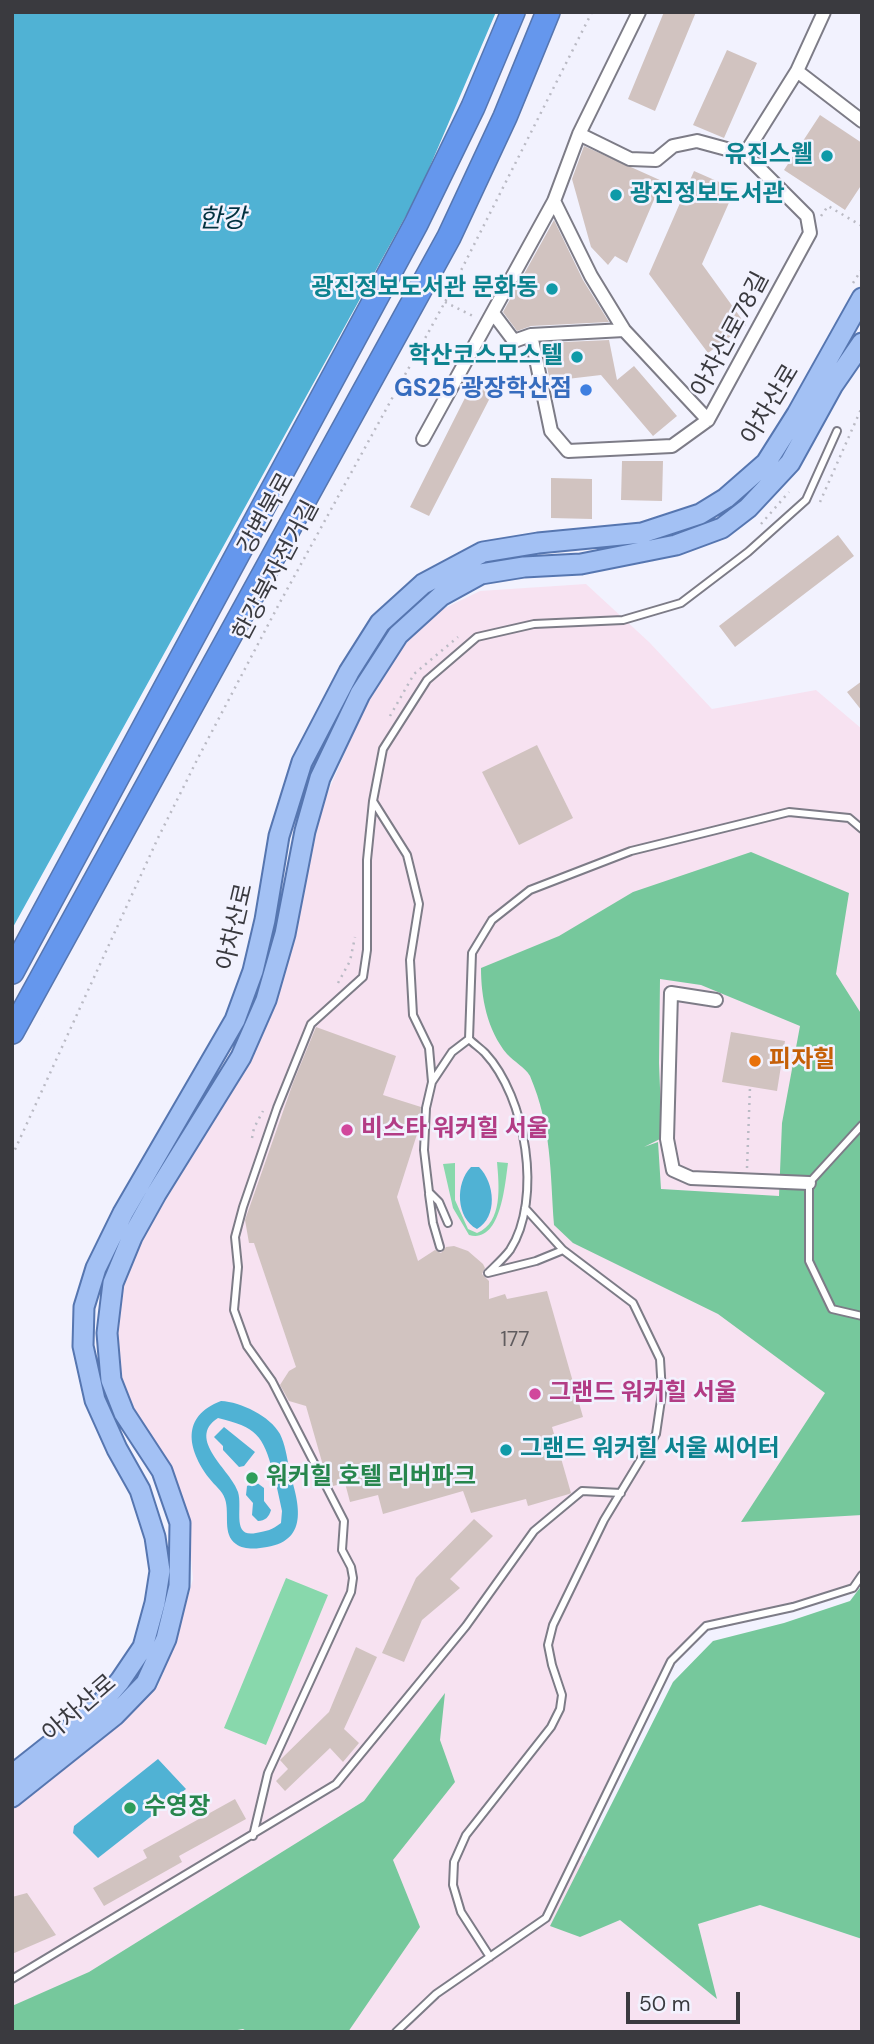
<!DOCTYPE html>
<html>
<head>
<meta charset="utf-8">
<style>
	body { margin:0 }
	#map { position:relative; width:874px; height:2044px; overflow:hidden; background:#f2f2fe; font-family:"DM Sans",sans-serif }
	canvas { display:block }
	.frame { position:absolute; inset:0; border:14px solid #3a3a3f; pointer-events:none }
	.scale { position:absolute; left:626px; top:1992px; width:114px; height:32px; box-sizing:border-box; border:4px solid #3a3a3f; border-top:0; padding-left:9px; font-size:21px; line-height:24px; white-space:nowrap; color:#3a3a3f; -webkit-text-stroke:5px #f2f2fe; paint-order:stroke }
</style>
</head>
<body>
<div id="map">
<canvas width="874" height="2044"></canvas>
<div class="frame"></div>
<div class="scale">50 m</div>
</div>
<script>
const g = document.querySelector('canvas').getContext('2d');
g.lineJoin = 'round';
function fillPath(path, color) { g.fillStyle = color; g.fill(path, 'evenodd'); }
function strokePath(path, color, width, dash) { g.strokeStyle = color; g.lineWidth = width; g.lineCap = dash ? 'butt' : 'round'; g.setLineDash(dash || []); g.stroke(path); }
function write(font, color, halo, rows, align = 'center') {
  g.font = font + ' "DM Sans","Noto Sans KR",sans-serif'; g.lineWidth = 5; g.setLineDash([]); g.textBaseline = 'middle'; g.strokeStyle = halo; g.fillStyle = color; for (const [text, x, y, turn = 0] of rows) {
    g.save(); g.translate(x, y); g.rotate((+turn || 0) * Math.PI / 180); g.textAlign = isNaN(turn) ? turn : align; if (halo) g.strokeText(text, 0, 0); g.fillText(text, 0, 0); g.restore();
  }
}
fillPath(new Path2D(`
	M 586,584 L 649,642 L 712,709 L 816,690 L 862,729 L 862,1575 L 853,1588 L 793,1607 L 706,1626 L 671,1661 L 577,1854 L 760,1905 L 862,1939 L 862,2032 L 12,2032 L 12,1809 L 123,1722 L 158,1686 L 176,1640 L 193,1579 L 188,1524 L 133,1413 L 120,1381 L 117,1315 L 129,1262 L 248,1062 L 292,943 L 322,806 L 369,697 L 406,643 L 437,612 L 480,591 Z`), '#f7e2f1');
fillPath(new Path2D(`
	M 497,1162 L 508,1163 C 505,1184 501,1244 469,1235 L 453,1208 L 443,1164 L 455,1163 L 455,1200 L 468,1229 L 477,1233 C 503,1222 499,1186 497,1162 Z
	M 286,1578 L 328,1595 L 266,1745 L 224,1728 Z`), '#88d8ac');
fillPath(new Path2D(`
	M 751,852 L 849,893 L 836,974 L 862,1015 L 862,1515 L 741,1522 L 825,1393 L 718,1314 L 573,1243 L 554,1225 C 550,1171 552,1128 530,1076 C 525,1067 514,1062 507,1054 C 487,1030 481,997 481,968 L 559,936 L 633,892 ZM 660,979 L 701,985 L 800,1026 L 782,1123 L 779,1196 L 661,1189 L 658,1142 L 644,1147 L 662,1138 L 659,1063 Z
	M 862,1585 L 862,1939 L 760,1905 L 698,1924 L 717,1999 L 620,1920 L 580,1937 L 550,1926 L 673,1682 L 713,1641 L 784,1623 L 850,1601 Z
	M 445,1693 L 440,1740 L 455,1782 L 393,1860 L 420,1927 L 348,2032 L 248,2032 L 243,2029 L 226,2032 L 12,2032 L 12,2006 L 89,1972 L 364,1801 Z`), '#76c89c');
fillPath(new Path2D(`
	M 12,12 L 562,12 L 12,1071 Z
	M 471,1167 L 479,1167 C 495,1183 498,1217 477,1229 C 456,1218 455,1183 471,1167 Z
	M 221,1401 C 241,1402 270,1416 280,1434 C 285,1444 287,1457 289,1468 L 273,1472 C 263,1435 256,1427 218,1418 C 185,1439 232,1471 238,1492 C 243,1508 231,1538 256,1533 C 267,1531 272,1530 281,1523 L 282,1511 L 274,1474 L 289,1470 C 298,1500 311,1540 267,1547 C 257,1549 244,1550 236,1544 C 222,1534 230,1514 225,1499 C 222,1490 215,1486 209,1478 C 187,1449 181,1416 221,1401 Z
	M 224,1427 L 255,1452 L 244,1466 L 239,1467 L 223,1450 L 223,1446 L 214,1437 Z
	M 256,1482 L 264,1488 L 264,1501 L 271,1510 C 269,1517 265,1521 258,1521 L 252,1515 L 253,1503 L 246,1495 L 247,1486 Z
	M 158,1759 L 186,1789 L 98,1858 L 73,1833 L 74,1826 Z`), '#50b2d4');
fillPath(new Path2D(`
	M 496,12 L 565,12 L 556,36 L 495,157 L 185,740 L 68,974 L 15,1073 L 12,1075 L 12,929 L 419,192 Z`), '#f2f2fe');
fillPath(new Path2D(`
	M 664,12 L 696,12 L 655,111 L 628,99 Z
	M 727,50 L 757,63 L 724,138 L 693,125 Z
	M 820,115 L 862,143 L 862,184 L 845,210 L 784,170 Z
	M 584,146 L 662,181 L 627,263 L 615,256 L 608,265 L 591,247 L 572,179 Z
	M 694,171 L 735,189 L 702,264 L 746,325 L 708,353 L 649,274 Z
	M 554,220 L 583,280 L 609,322 L 531,326 L 517,331 L 503,312 Z
	M 609,340 L 617,380 L 634,366 L 677,416 L 653,436 L 601,375 L 550,381 L 542,343 Z
	M 473,382 L 493,392 L 429,516 L 410,507 Z
	M 622,461 L 663,461 L 662,501 L 621,500 Z
	M 551,478 L 592,479 L 592,519 L 551,518 Z
	M 838,535 L 854,556 L 735,647 L 719,626 Z
	M 862,681 L 862,711 L 847,692 Z
	M 537,745 L 573,818 L 519,845 L 482,772 Z
	M 316,1027 L 396,1056 L 383,1095 L 421,1107 L 419,1128 L 397,1197 L 418,1261 L 435,1250 L 441,1253 L 446,1247 L 454,1246 L 468,1251 L 483,1264 L 485,1268 L 482,1274 L 489,1281 L 489,1299 L 505,1294 L 507,1299 L 547,1291 L 583,1417 L 552,1427 L 571,1493 L 569,1494 L 528,1506 L 526,1499 L 471,1513 L 463,1491 L 383,1514 L 378,1495 L 350,1502 L 345,1483 L 333,1486 L 324,1469 L 306,1406 L 289,1401 L 280,1385 L 289,1371 L 296,1367 L 254,1243 L 249,1243 L 245,1220 L 293,1083 Z
	M 731,1032 L 785,1041 L 777,1091 L 722,1082 Z
	M 474,1519 L 493,1536 L 450,1579 L 460,1588 L 422,1620 L 404,1662 L 382,1653 L 416,1578 Z
	M 356,1647 L 377,1657 L 344,1729 L 359,1743 L 343,1762 L 330,1748 L 285,1791 L 276,1781 L 288,1769 L 280,1760 L 329,1712 Z
	M 235,1799 L 246,1819 L 179,1856 L 182,1862 L 104,1906 L 93,1888 L 147,1858 L 143,1850 Z
	M 27,1893 L 56,1935 L 12,1954 L 12,1897 Z`), '#d1c3c0');
const lane = new Path2D(`
	M 469,1039 L 472,953 L 492,920 L 530,890 L 631,851 L 789,812 L 849,818 L 862,829
	M 432,1082 L 452,1052 L 469,1039 C 474,1044 480,1048 485,1053 C 526,1097 543,1199 510,1250 C 504,1258 495,1266 488,1273
	M 862,1125 L 809,1183 L 809,1261 L 832,1309 L 862,1316
	M 429,1194 L 433,1223 L 440,1247
	M 448,1223 L 439,1202 L 429,1192 L 424,1150 L 426,1108 L 432,1082 L 429,1048 L 413,1015 L 410,960 L 419,904 L 407,855 L 373,801 L 383,749 L 427,680 L 477,637 L 534,624 L 623,620 L 681,603 L 748,552 L 806,500 L 837,431
	M 488,1273 L 536,1261 L 563,1250
	M 253,1836 L 268,1773 L 351,1592 L 353,1578 L 351,1567 L 342,1550 L 344,1521 L 272,1381 L 247,1346 L 234,1310 L 238,1267 L 235,1237 L 243,1207 L 277,1108 L 311,1024 L 363,977 L 367,950 L 367,860 L 373,801
	M 490,1957 L 461,1912 L 453,1885 L 454,1862 L 466,1835 L 551,1727 L 560,1709 L 562,1695 L 552,1665 L 548,1645 L 553,1625 L 604,1520 L 656,1434 L 662,1393 L 660,1359 L 633,1303 L 563,1250 L 525,1208
	M 12,1979 L 336,1784 L 466,1626 L 534,1531 L 582,1491 L 621,1493
	M 396,2032 L 436,1994 L 546,1918 L 671,1661 L 706,1626 L 793,1607 L 853,1588 L 862,1575`);
const street = new Path2D(`
	M 797,71 L 862,121
	M 745,154 L 797,71 L 824,12
	M 554,201 L 591,276 L 624,330 L 708,420
	M 493,313 L 514,341 L 531,335 L 624,330
	M 531,335 L 551,431 L 568,451 L 672,446 L 708,420 L 810,233 L 807,216 L 745,154 L 697,141 L 673,146 L 656,160 L 630,159 L 579,134
	M 423,439 L 554,201 L 579,134 L 639,12
	M 716,1000 L 671,993 L 667,1139 L 673,1170 L 691,1178 L 809,1183`);
const primary = new Path2D(`
	M 12,1775 L 98,1707 L 120,1681 L 143,1647 L 155,1603 L 160,1571 L 155,1537 L 140,1490 L 117,1449 L 95,1400 L 83,1346 L 84,1307 L 96,1268 L 123,1213 L 235,1020 L 253,971 L 265,920 L 279,836 L 302,762 L 349,672 L 380,623 L 423,584 L 483,552 L 538,543 L 642,533 L 700,514 L 726,498 L 766,463 L 797,414 L 862,298
	M 12,1797 L 115,1715 L 146,1683 L 166,1639 L 179,1586 L 180,1523 L 162,1471 L 124,1413 L 111,1380 L 107,1333 L 113,1283 L 132,1237 L 156,1194 L 241,1057 L 266,1000 L 285,934 L 305,831 L 320,778 L 360,694 L 398,635 L 441,596 L 481,574 L 524,567 L 581,564 L 676,545 L 722,528 L 748,508 L 790,463 L 833,385 L 862,343`);
const highway = new Path2D(`
	M 12,972 L 416,224 L 473,107 L 513,12
	M 12,1032 L 449,237 L 505,117 L 548,12`);
strokePath(lane, '#7d7c87', 10);
strokePath(street, '#7d7c87', 16);
strokePath(primary, '#5676b0', 23);
strokePath(highway, '#5676b0', 26);
strokePath(new Path2D(`
	M 821,216 L 828,206 L 862,226
	M 853,283 L 862,269
	M 445,302 L 475,317
	M 820,502 L 862,407
	M 761,524 L 789,492
	M 390,716 L 414,674 L 458,637
	M 338,983 L 350,961 L 355,937
	M 252,1138 L 254,1128 L 263,1111
	M 12,1156 L 158,838 L 198,758 L 278,606 L 445,302 L 592,12
	M 747,1168 L 750,1087`), '#babac4', 2.5, [2, 5]);
strokePath(lane, '#fff', 6);
strokePath(street, '#fff', 12);
strokePath(primary, '#a3c1f4', 19);
strokePath(highway, '#6597ed', 23);
for (const [x, y, r, color] of [
	[827,156,7,"#0f9aa8"],
	[616,195,7,"#0f9aa8"],
	[552,289,7,"#0f9aa8"],
	[577,357,7,"#0f9aa8"],
	[586,390,7,"#3f7fe0"],
	[755,1061,7,"#e8710a"],
	[347,1130,7,"#d1479c"],
	[535,1394,7,"#d1479c"],
	[506,1450,7,"#0f9aa8"],
	[252,1478,7,"#2e9e5b"],
	[130,1808,7,"#2e9e5b"]
]) { const dot = new Path2D(); dot.arc(x, y, r, 0, 2 * Math.PI); g.fillStyle = color; g.fill(dot); strokePath(dot, '#f2f2fe', 2.5); }
write('21px', '#605c5f', null, [
	["177",515,1340]
]);
write('bold 24px', '#0d838f', '#f2f2fe', [
	["유진스웰",813,156],
	["광진정보도서관",630,195,"left"],
	["광진정보도서관 문화동",538,289],
	["학산코스모스텔",563,357],
	["그랜드 워커힐 서울 씨어터",520,1450,"left"]
], 'right');
write('24px', '#3a3a3f', '#f2f2fe', [
	["아차산로78길",731,335,-62],
	["아차산로",771,405,-59],
	["강변북로",267,514,-61],
	["한강북자전거길",277,571,-62],
	["아차산로",236,927,-77],
	["아차산로",80,1709,-41]
]);
write('bold 24px', '#366cbe', '#f2f2fe', [
	["GS25 광장학산점",572,390]
], 'right');
write('bold 24px', '#c56008', '#f2f2fe', [
	["피자힐",769,1061]
], 'left');
write('bold 24px', '#b23c85', '#f2f2fe', [
	["비스타 워커힐 서울",361,1130],
	["그랜드 워커힐 서울",549,1394]
], 'left');
write('bold 24px', '#27864d', '#f2f2fe', [
	["워커힐 호텔 리버파크",266,1478],
	["수영장",144,1808]
], 'left');
write('italic 26px', '#023240', '#f2f2fe', [
	["한강",222,220]
]);
</script>
</body>
</html>
